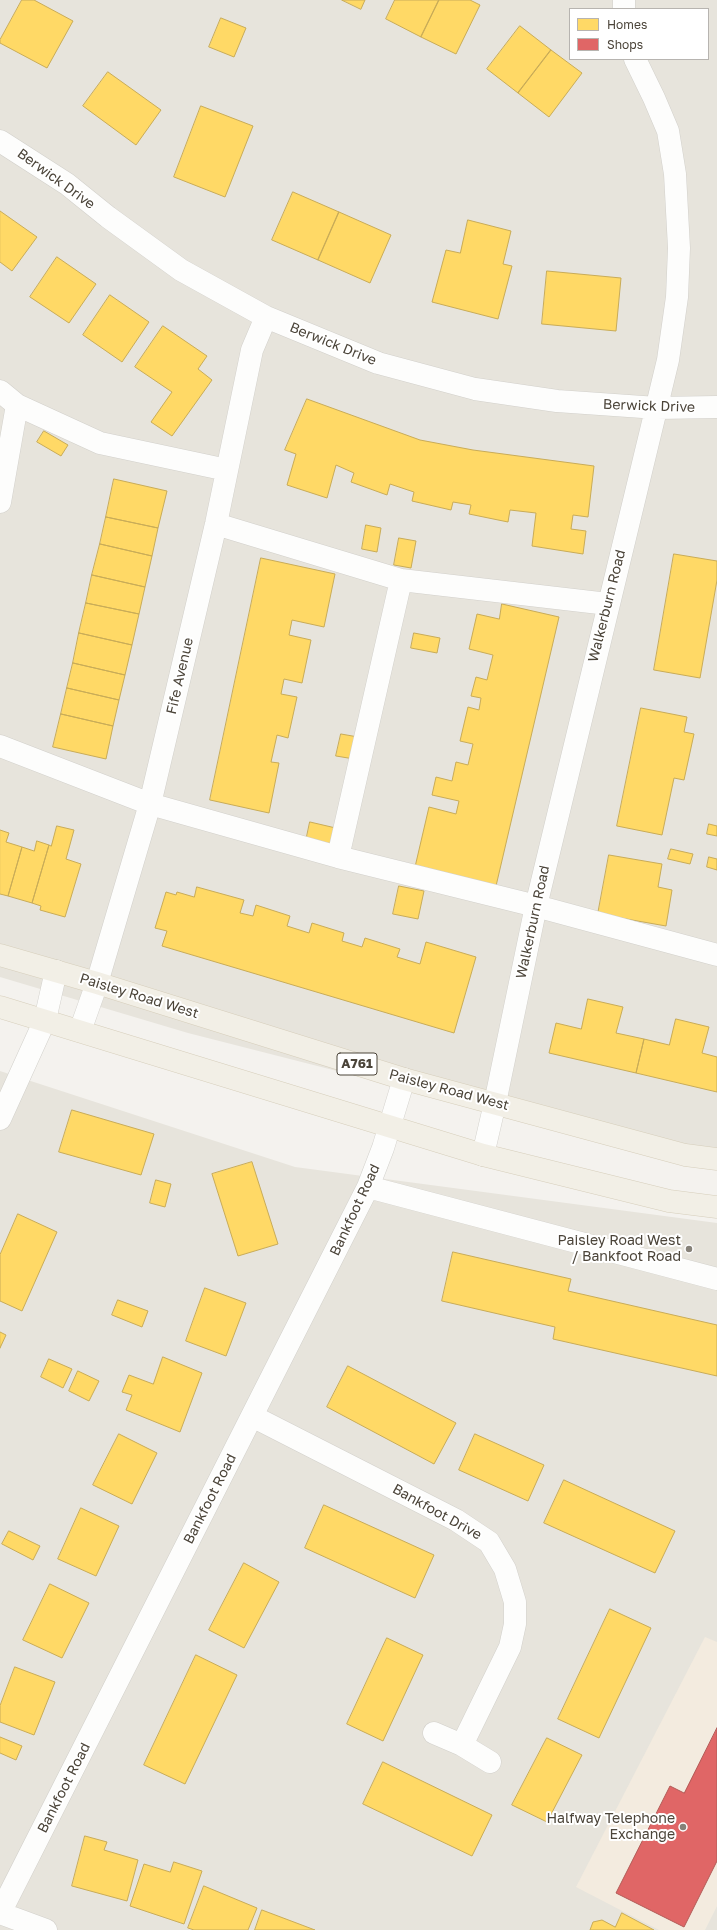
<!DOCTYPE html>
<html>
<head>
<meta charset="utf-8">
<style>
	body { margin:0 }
	#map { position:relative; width:717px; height:1930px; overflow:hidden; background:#f4f2ee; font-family:"Golos Text",sans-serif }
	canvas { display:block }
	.legend { position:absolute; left:569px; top:8px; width:140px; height:52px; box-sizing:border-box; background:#fff; border:1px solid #b7b4b0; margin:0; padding:5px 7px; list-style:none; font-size:12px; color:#4b4439 }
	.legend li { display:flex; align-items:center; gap:8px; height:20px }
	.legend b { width:20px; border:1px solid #b7b4b0 }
</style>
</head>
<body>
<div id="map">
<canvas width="717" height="1930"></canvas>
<ul class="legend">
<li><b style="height:11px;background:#ffd966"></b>Homes</li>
<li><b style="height:11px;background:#e06666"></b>Shops</li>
</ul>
</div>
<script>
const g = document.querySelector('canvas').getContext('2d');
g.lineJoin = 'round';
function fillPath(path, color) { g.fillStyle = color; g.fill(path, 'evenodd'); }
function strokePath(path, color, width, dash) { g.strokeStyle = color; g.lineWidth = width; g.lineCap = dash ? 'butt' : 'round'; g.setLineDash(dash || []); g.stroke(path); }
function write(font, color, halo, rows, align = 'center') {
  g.font = font + ' "Golos Text",sans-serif'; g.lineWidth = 4; g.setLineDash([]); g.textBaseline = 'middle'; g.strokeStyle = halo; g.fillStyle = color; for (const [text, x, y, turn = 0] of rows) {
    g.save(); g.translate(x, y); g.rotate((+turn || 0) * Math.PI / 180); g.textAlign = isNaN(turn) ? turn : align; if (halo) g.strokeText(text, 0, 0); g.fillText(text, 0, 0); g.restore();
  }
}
fillPath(new Path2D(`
	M 0,0 L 717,0 L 717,1162 L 678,1158 L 188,1033 L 0,977 ZM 570,9 L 708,9 L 708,59 L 570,59 Z
	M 0,1071 L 295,1167 L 717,1223 L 717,1930 L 0,1930 Z`), '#e7e4dc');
fillPath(new Path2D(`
	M 705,1637 L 717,1642 L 717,1906 L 705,1930 L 659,1930 L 576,1887 Z`), '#f3ebdf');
const homes = new Path2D(`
	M 22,0 L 34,0 L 73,21 L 47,68 L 0,43 L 0,40 Z
	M 342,0 L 365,0 L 361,9 Z
	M 395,0 L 439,0 L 421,37 L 386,19 Z
	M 439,0 L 470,0 L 480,5 L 456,54 L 421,37 Z
	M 221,18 L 246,28 L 234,57 L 209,47 Z
	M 520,26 L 551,50 L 518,93 L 487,69 Z
	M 551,50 L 582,73 L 549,117 L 518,93 Z
	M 108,72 L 161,110 L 136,145 L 83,106 Z
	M 201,106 L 253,126 L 225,197 L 174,177 Z
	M 293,192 L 339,212 L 318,260 L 272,240 Z
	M 0,211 L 37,237 L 12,271 L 0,262 Z
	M 339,212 L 391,235 L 370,283 L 318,260 Z
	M 468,220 L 511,231 L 503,264 L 512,266 L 498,319 L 432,302 L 446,250 L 460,253 Z
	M 57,257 L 96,284 L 69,323 L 30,297 Z
	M 547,271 L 621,278 L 616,331 L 542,324 Z
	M 110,295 L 149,322 L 122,362 L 83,335 Z
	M 163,326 L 207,356 L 198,369 L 212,380 L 172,436 L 151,422 L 172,392 L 135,367 Z
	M 307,399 L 420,440 L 473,450 L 594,466 L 588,517 L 573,515 L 571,529 L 586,531 L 583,554 L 532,546 L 536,513 L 510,510 L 508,522 L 469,514 L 471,505 L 453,502 L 451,510 L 412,501 L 414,492 L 390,484 L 387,495 L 351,482 L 354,473 L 336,465 L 327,498 L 287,485 L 296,454 L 285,450 Z
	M 44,431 L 68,445 L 61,456 L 37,442 Z
	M 114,479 L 167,491 L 158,528 L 106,517 Z
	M 106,517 L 158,528 L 152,556 L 100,544 Z
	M 366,525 L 381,528 L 377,552 L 362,549 Z
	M 399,538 L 416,541 L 411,568 L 394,565 Z
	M 100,544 L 152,556 L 145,587 L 92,575 Z
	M 674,554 L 717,561 L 717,580 L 700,678 L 654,670 Z
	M 261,558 L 335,574 L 324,627 L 292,620 L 289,635 L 311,640 L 302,683 L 284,679 L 281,694 L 297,697 L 288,738 L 277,735 L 271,762 L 279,763 L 269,813 L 210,800 Z
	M 92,575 L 145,587 L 139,614 L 86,603 Z
	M 86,603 L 139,614 L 132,645 L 79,633 Z
	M 502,604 L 559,617 L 496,886 L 415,867 L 429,807 L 456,814 L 459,801 L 432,795 L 436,777 L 452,781 L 456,762 L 468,765 L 473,744 L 460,741 L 468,707 L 479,710 L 481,698 L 471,696 L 476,677 L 487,680 L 493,655 L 469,649 L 477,614 L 499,619 Z
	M 79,633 L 132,645 L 125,675 L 73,663 Z
	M 414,633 L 440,638 L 437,653 L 411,648 Z
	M 73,663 L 125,675 L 119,700 L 67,688 Z
	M 67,688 L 119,700 L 113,726 L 61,714 Z
	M 641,708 L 687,717 L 684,732 L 694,734 L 684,780 L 674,778 L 662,835 L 617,826 Z
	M 61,714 L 113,726 L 106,759 L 53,747 Z
	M 341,734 L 358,737 L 354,759 L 336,756 Z
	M 310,822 L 340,829 L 336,848 L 306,841 Z
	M 709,824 L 717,826 L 717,836 L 707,834 Z
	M 57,826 L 74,830 L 66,859 L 81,864 L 65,917 L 40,910 L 41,906 L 32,903 L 49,845 L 51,846 Z
	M 0,830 L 9,833 L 6,842 L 22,847 L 8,896 L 0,894 Z
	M 37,841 L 49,845 L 32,903 L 8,896 L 22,847 L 34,851 Z
	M 671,849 L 693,854 L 690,864 L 668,859 Z
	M 609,855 L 662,864 L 658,887 L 672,890 L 666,926 L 598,914 Z
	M 709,857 L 717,859 L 717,870 L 707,867 Z
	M 399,886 L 424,891 L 418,919 L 393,914 Z
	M 197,887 L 244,900 L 240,913 L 253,916 L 256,905 L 290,916 L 287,926 L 309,933 L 312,923 L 344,933 L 342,941 L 362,947 L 365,938 L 400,949 L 397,957 L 420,964 L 426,942 L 476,957 L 454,1033 L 162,946 L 167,931 L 155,928 L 166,892 L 176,895 L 177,892 L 194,897 Z
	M 588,999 L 623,1007 L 616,1033 L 644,1039 L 636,1073 L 549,1053 L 556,1023 L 581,1029 Z
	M 676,1019 L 709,1027 L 702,1053 L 717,1057 L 717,1092 L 636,1073 L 644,1039 L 669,1045 Z
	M 72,1110 L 154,1134 L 141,1175 L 59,1152 Z
	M 252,1162 L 278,1244 L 238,1256 L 212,1174 Z
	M 156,1180 L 171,1184 L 165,1207 L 150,1203 Z
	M 18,1214 L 57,1232 L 22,1311 L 0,1301 L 0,1255 Z
	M 453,1252 L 571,1279 L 568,1291 L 717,1325 L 717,1376 L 553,1339 L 555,1327 L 442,1301 Z
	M 205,1288 L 246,1303 L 226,1356 L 186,1341 Z
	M 118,1300 L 148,1311 L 142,1327 L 112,1315 Z
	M 0,1332 L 6,1335 L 0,1348 Z
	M 163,1357 L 202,1373 L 180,1432 L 126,1410 L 132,1395 L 122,1392 L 129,1375 L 153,1384 Z
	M 49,1359 L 72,1369 L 63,1388 L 41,1377 Z
	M 348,1366 L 456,1423 L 434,1464 L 327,1407 Z
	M 78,1371 L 99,1381 L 89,1401 L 69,1391 Z
	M 119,1434 L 157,1453 L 132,1504 L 93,1485 Z
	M 475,1434 L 544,1465 L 528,1501 L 459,1470 Z
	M 564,1480 L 675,1531 L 655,1573 L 544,1523 Z
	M 324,1505 L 434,1555 L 415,1598 L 305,1548 Z
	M 81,1508 L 119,1526 L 96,1576 L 58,1559 Z
	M 9,1531 L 40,1546 L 33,1560 L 2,1544 Z
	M 244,1563 L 279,1582 L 244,1648 L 209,1630 Z
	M 50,1584 L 89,1603 L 62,1658 L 23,1640 Z
	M 610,1609 L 651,1628 L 599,1738 L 558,1719 Z
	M 387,1638 L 423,1655 L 383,1741 L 347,1724 Z
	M 196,1655 L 237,1675 L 185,1784 L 144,1765 Z
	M 15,1667 L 55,1682 L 34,1735 L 0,1722 L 0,1706 Z
	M 0,1737 L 22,1746 L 16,1760 L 0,1753 Z
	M 547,1738 L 582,1755 L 547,1822 L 512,1805 Z
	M 383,1762 L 492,1815 L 472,1856 L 363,1804 Z
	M 85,1836 L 107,1842 L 104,1850 L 138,1860 L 127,1901 L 72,1886 Z
	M 174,1862 L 202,1871 L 184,1924 L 130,1906 L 144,1864 L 170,1872 Z
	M 204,1886 L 257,1908 L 248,1930 L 194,1930 L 188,1928 Z
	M 262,1910 L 315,1930 L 255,1930 Z
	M 622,1913 L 654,1930 L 590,1930 L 593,1922 L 602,1920 L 615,1927 Z`);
fillPath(homes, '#ffd966');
strokePath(homes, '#c9ac58', 1);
const shops = new Path2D(`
	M 717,1728 L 717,1861 L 684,1927 L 616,1893 L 670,1786 L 684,1793 Z`);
fillPath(shops, '#e06666');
strokePath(shops, '#b35c58', 1);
const minor = new Path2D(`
	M 624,9 L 624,0
	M 0,141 L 67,184 L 108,217 L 181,270 L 266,317 L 378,363 L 475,389 L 557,401 L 657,408 L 717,407
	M 0,391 L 17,405 L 100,443 L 227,470
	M 0,502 L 17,405
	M 216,524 L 401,580 L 608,604
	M 0,746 L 150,804 L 338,857 L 536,906 L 717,955
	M 338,857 L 401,580
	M 80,1031 L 97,983 L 150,804 L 216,524 L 252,350 L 266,317
	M 0,1119 L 45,1020 L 56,971
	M 483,1155 L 495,1103 L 536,906 L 668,360 L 677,297 L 679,248 L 675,174 L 668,131 L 654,98 L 635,59
	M 368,1187 L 717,1279
	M 252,1416 L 456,1520 L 489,1542 L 505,1569 L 515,1602 L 515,1624 L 510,1647 L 462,1745
	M 434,1733 L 462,1745 L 490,1762
	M 0,1913 L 368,1187 L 383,1148 L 404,1079
	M 0,1913 L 46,1930`);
const major = new Path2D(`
	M 0,955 L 97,983 L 404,1079 L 685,1155 L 717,1159
	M 0,1007 L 483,1155 L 669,1201 L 717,1207`);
strokePath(minor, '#d2d0cb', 23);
strokePath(major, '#d6cebb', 23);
strokePath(minor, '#fdfdfc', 22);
strokePath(major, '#f2efe6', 22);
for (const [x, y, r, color] of [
	[689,1249,4,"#868178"],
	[683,1827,4,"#868178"]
]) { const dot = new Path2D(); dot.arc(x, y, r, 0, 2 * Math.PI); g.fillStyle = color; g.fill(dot); strokePath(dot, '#fff', 1.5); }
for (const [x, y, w] of [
	[357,1064,40]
]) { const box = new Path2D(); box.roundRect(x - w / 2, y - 11, w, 22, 3); g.fillStyle = '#fff'; g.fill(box); strokePath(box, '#4b4439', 1); }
write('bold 13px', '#4b4439', null, [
	["A761",357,1064]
]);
write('14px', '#4b4439', '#fff', [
	["Berwick Drive",56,179,36],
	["Berwick Drive",333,344,22],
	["Berwick Drive",649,406,2],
	["Walkerburn Road",607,606,-76],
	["Fife Avenue",180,676,-77],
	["Walkerburn Road",533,922,-78],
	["Paisley Road West",139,996,17],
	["Paisley Road West",449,1090,15],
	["Bankfoot Road",355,1210,-65],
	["Bankfoot Road",210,1499,-63],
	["Bankfoot Drive",437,1512,29],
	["Bankfoot Road",64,1788,-63]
]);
write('14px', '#4b4439', '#fff', [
	["Paisley Road West",681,1241],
	["/ Bankfoot Road",681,1257],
	["Halfway Telephone",675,1819],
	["Exchange",675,1835]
], 'right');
</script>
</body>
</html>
